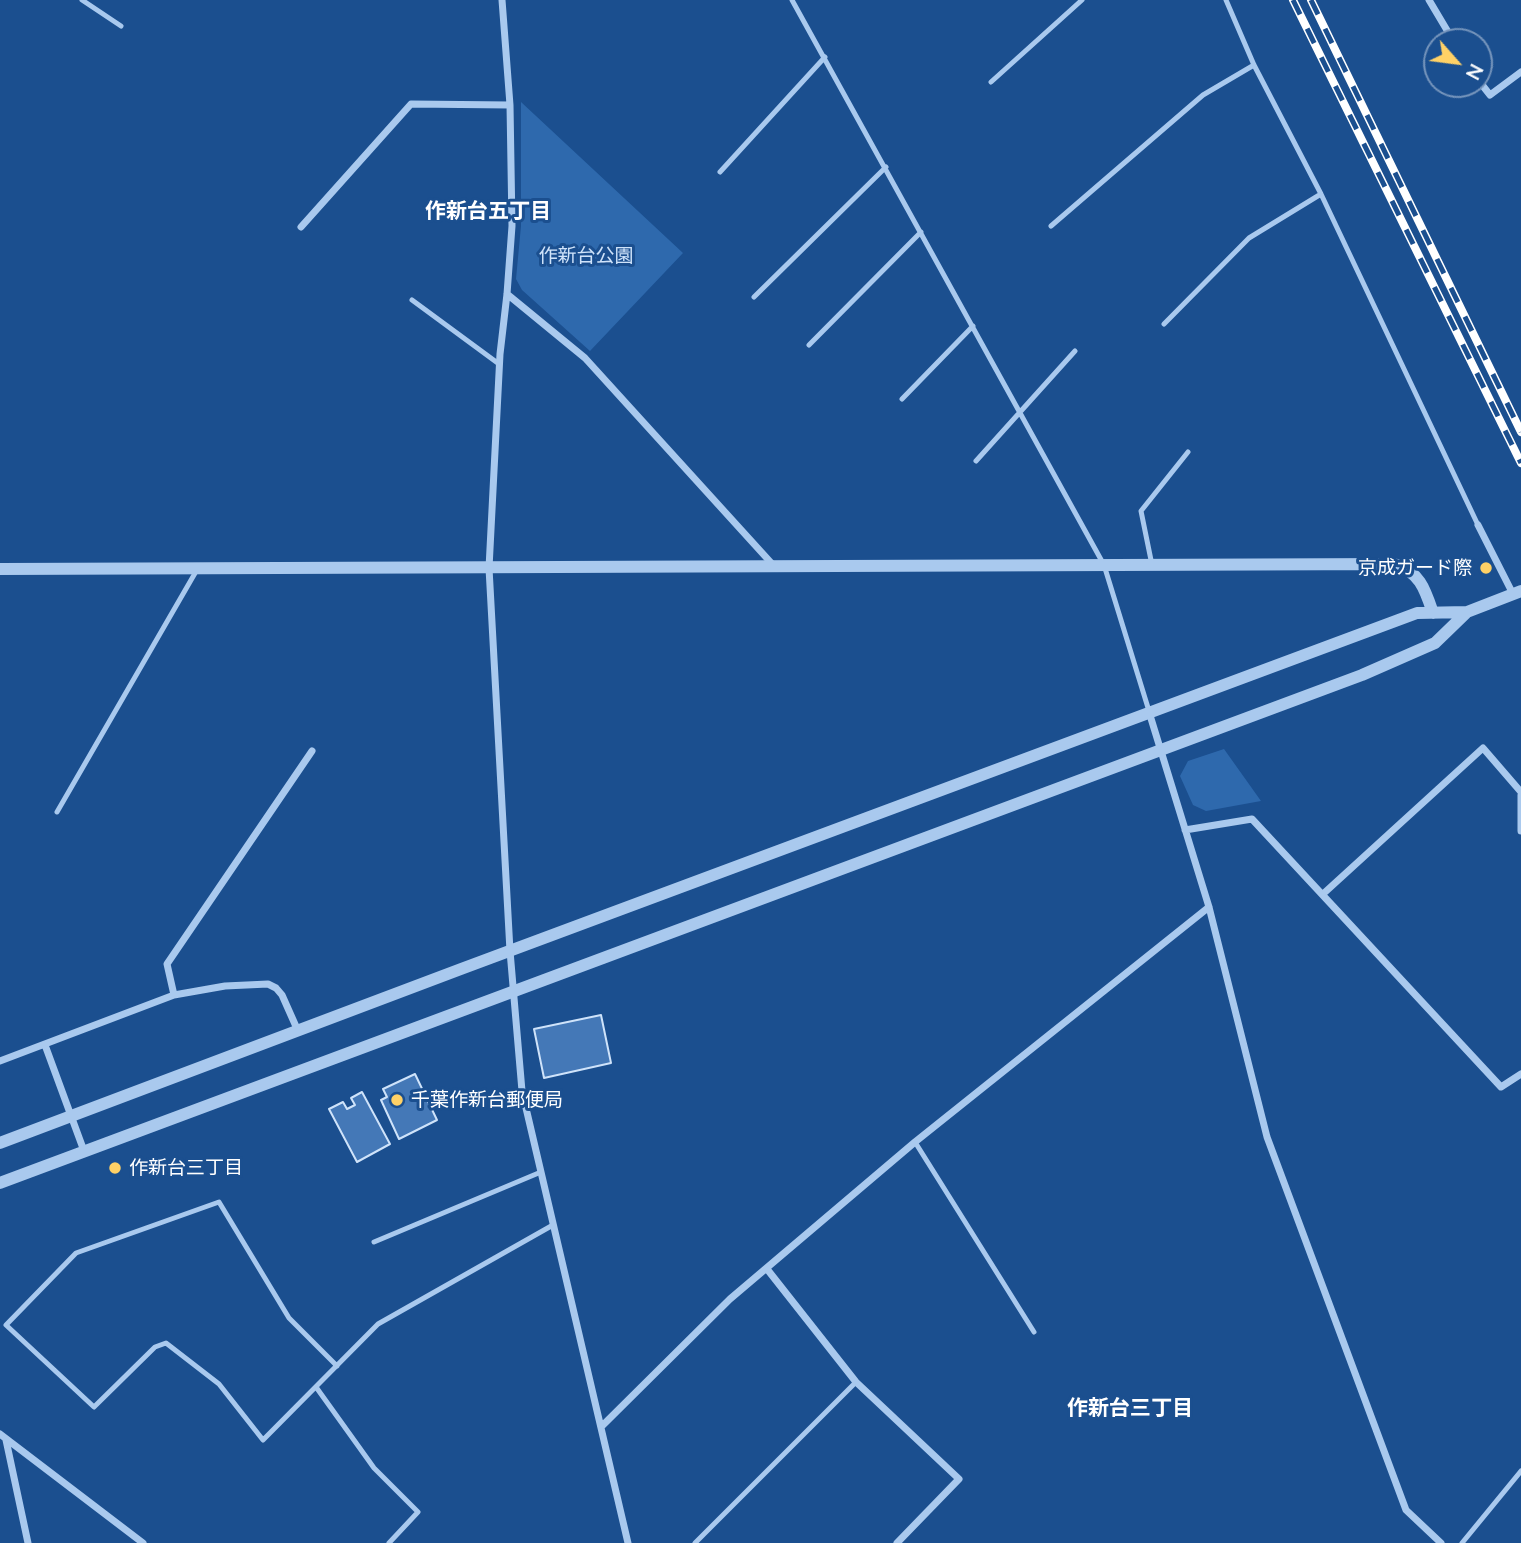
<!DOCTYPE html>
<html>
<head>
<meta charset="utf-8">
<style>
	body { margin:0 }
	#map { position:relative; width:1521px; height:1543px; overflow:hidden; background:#1b4f8f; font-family:Lato,sans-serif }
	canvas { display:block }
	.north { position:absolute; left:1423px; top:28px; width:70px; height:70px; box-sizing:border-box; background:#1b4f8f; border:2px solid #7695bc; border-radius:50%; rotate:118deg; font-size:19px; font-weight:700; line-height:28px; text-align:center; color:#fff }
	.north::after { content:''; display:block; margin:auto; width:24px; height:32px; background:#ffd166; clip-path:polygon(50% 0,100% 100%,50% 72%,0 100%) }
</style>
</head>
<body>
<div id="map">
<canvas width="1521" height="1543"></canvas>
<div class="north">N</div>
</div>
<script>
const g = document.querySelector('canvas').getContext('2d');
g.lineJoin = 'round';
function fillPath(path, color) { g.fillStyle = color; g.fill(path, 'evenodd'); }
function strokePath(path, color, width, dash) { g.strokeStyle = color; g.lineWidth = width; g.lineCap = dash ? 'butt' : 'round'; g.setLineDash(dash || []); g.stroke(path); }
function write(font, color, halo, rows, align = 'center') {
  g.font = font + ' Lato,"Noto Sans JP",sans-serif'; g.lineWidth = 6; g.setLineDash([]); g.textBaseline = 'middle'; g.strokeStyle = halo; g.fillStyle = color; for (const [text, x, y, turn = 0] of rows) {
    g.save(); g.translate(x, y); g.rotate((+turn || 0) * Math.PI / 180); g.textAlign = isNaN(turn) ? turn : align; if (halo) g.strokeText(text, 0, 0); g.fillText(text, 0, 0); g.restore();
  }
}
fillPath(new Path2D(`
	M 521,102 L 683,253 L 590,351 L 522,290 L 516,279 L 521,226 Z
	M 1224,749 L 1261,801 L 1206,811 L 1193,805 L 1180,776 L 1188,761 Z`), '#2e69ad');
const building = new Path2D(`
	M 601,1015 L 611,1063 L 544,1078 L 534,1029 Z
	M 415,1074 L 437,1120 L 399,1139 L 381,1100 L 387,1097 L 383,1089 Z
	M 362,1092 L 390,1144 L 357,1162 L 329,1109 L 343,1102 L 347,1109 L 355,1105 L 351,1098 Z`);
fillPath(building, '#4478b7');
strokePath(building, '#cfe3fa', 2);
strokePath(new Path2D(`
	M 82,0 L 121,26
	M 792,0 L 1104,565 L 1149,711
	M 1226,0 L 1254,65 L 1321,194 L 1478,525
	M 991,82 L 1082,0
	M 720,172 L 825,57
	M 1051,226 L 1203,95 L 1254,65
	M 754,297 L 886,167
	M 412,300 L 499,364
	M 1164,324 L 1249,238 L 1321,194
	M 809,345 L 921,232
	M 902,399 L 973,326
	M 976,461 L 1075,351
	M 1152,565 L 1141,511 L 1188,452
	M 57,812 L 198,568
	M 915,1142 L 1034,1332
	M 374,1242 L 541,1172
	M 337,1366 L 289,1318 L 219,1202 L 76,1253 L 6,1325 L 94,1407 L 155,1347 L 166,1343 L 219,1384 L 263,1440 L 378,1324 L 553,1225
	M 316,1387 L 374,1468 L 418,1512 L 389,1543
	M 695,1543 L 856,1382
	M 1462,1543 L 1521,1471`), '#a9c9ee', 5);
strokePath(new Path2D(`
	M 502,0 L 510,105 L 512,226 L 507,294 L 500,354 L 489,568 L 510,951 L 522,1091 L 628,1543
	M 1429,0 L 1454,42
	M 1479,81 L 1490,95 L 1521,72
	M 301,227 L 411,104 L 510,105
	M 507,294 L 585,358 L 774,566
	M 1478,525 L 1513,594
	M 1149,712 L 1209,907 L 1267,1137 L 1406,1510 L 1441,1543
	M 1521,795 L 1521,831
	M 1185,830 L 1252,819 L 1501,1087 L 1521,1074
	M 1323,894 L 1483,748 L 1521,792
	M 174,995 L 167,964 L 312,751
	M 45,1045 L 84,1151
	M 0,1061 L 174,995 L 225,986 L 268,984 L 276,988 L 282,995 L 298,1031
	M 767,1269 L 856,1382 L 959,1479 L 897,1543
	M 601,1427 L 730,1299 L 915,1142 L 1209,907
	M 0,1434 L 143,1543
	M 6,1440 L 28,1543`), '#a9c9ee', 7);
strokePath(new Path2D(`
	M 0,569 L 1394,564 C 1420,572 1425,589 1433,613
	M 0,1143 L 461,969 L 1417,613 L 1467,612 L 1521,591
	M 0,1183 L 1362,675 L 1435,643 L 1467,612`), '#a9c9ee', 12);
const rail = new Path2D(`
	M 1293,0 L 1521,463
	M 1311,0 L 1521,432`);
strokePath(rail, '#fff', 8);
strokePath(rail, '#1b4f8f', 5, [16]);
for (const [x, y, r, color] of [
	[1486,568,7,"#ffd166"],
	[397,1100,7,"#ffd166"],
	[115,1168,7,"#ffd166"]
]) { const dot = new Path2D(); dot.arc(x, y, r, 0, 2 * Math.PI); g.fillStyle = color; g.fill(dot); strokePath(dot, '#1b4f8f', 2.5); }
write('19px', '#cfe3fa', '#1b4f8f', [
	["作新台公園",586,256]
]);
write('19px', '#fff', '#1b4f8f', [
	["京成ガード際",1472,568,"right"],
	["千葉作新台郵便局",411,1100],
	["作新台三丁目",129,1168]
], 'left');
write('bold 21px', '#fff', '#1b4f8f', [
	["作新台五丁目",488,211],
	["作新台三丁目",1130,1408]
]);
</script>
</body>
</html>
